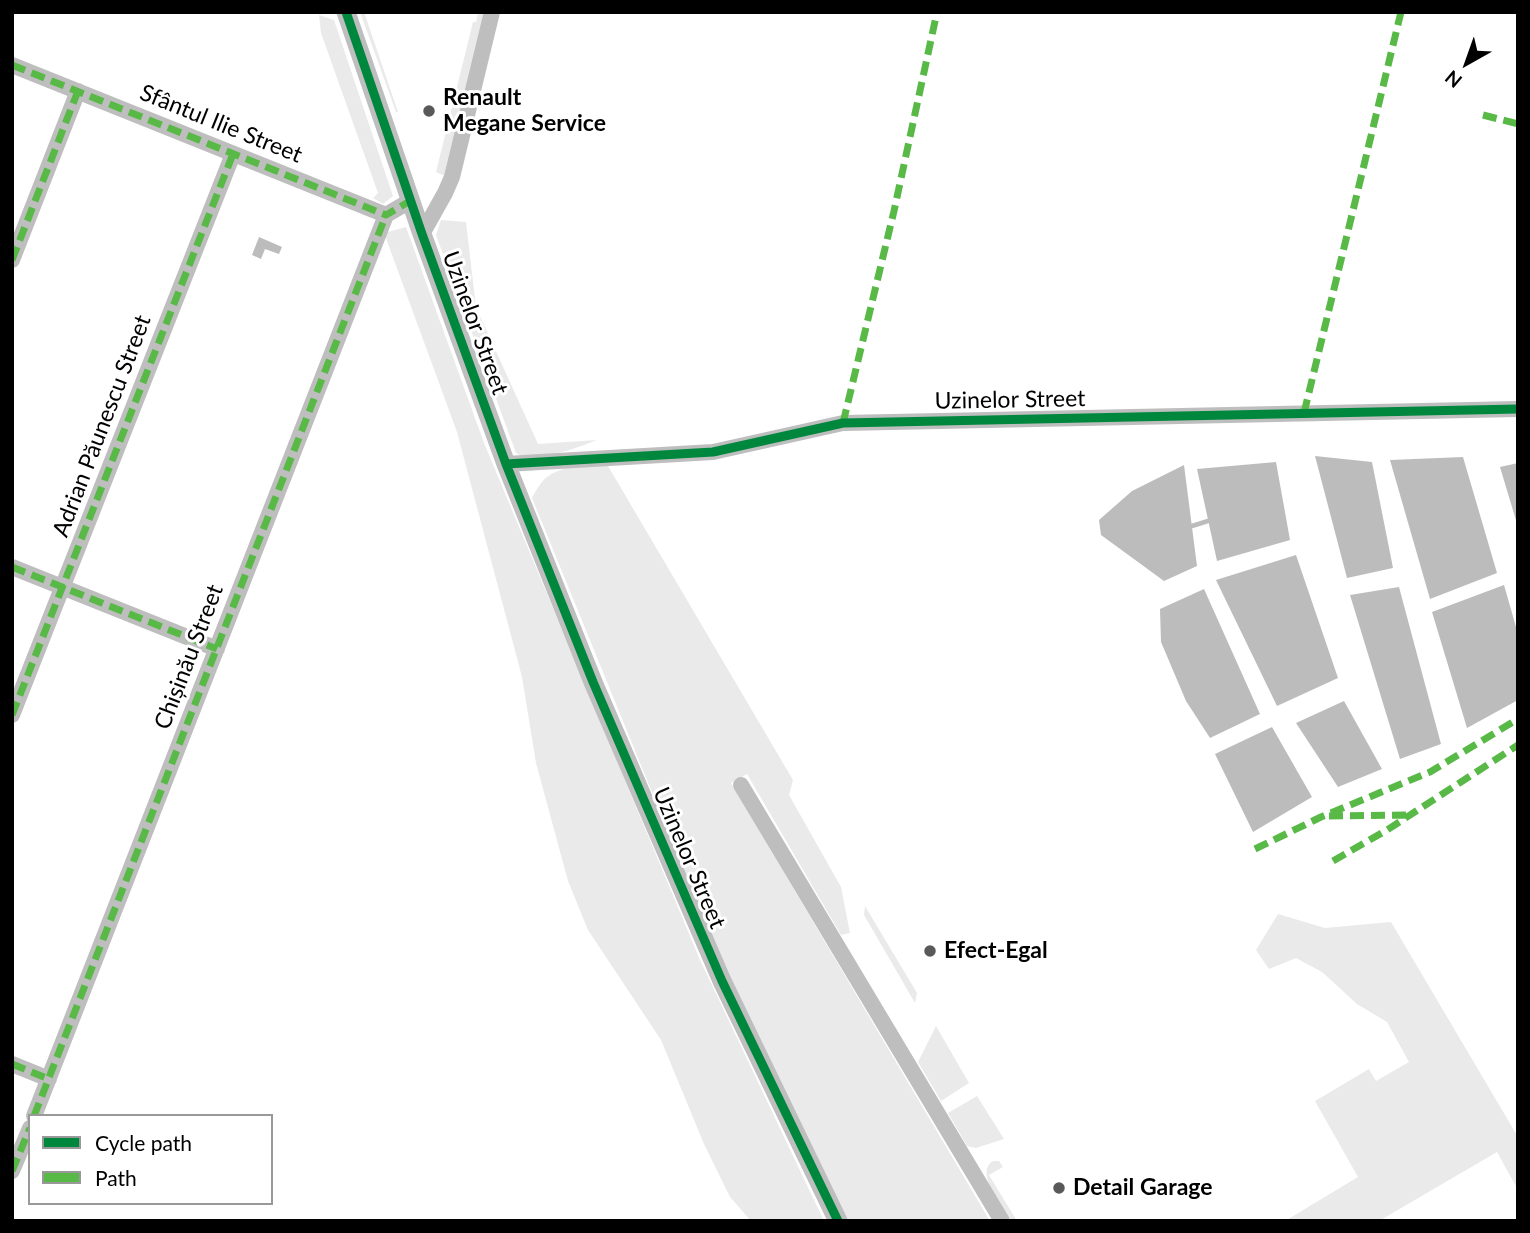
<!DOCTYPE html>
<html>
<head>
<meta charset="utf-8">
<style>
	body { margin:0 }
	#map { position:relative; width:1530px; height:1233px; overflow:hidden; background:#fff; font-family:Lato,sans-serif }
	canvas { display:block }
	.frame { position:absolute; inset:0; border:14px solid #000; pointer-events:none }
	.legend { position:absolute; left:28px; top:1114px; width:245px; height:91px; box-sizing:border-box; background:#fff; border:2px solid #999; margin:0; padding:9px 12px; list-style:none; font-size:21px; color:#000 }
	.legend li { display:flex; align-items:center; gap:14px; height:35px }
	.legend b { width:35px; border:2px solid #999 }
	.north { position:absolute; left:1432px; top:28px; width:70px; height:70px; -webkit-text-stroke:5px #fff; paint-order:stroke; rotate:220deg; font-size:19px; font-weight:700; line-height:28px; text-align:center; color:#000 }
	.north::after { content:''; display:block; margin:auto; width:24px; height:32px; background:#000; clip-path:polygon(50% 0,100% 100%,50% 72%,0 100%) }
</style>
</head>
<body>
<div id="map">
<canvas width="1530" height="1233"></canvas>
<div class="frame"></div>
<ul class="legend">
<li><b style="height:9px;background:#00873e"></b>Cycle path</li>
<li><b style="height:9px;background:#58b947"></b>Path</li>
</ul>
<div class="north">N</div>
</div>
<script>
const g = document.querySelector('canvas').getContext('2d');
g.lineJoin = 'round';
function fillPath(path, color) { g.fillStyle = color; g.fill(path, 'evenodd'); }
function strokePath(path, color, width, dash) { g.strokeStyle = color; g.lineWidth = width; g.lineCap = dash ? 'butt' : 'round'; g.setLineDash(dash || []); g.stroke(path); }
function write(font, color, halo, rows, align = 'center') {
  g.font = font + ' Lato,sans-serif'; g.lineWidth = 6; g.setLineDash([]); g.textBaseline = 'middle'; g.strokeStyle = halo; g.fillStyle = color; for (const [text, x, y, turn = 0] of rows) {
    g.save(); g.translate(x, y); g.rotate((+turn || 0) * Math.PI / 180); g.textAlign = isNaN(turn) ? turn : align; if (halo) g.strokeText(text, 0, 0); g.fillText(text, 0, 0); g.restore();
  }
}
fillPath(new Path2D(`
	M 360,12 L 364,12 L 398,112 L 396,112 Z
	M 478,12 L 485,12 L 445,176 L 436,172 L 473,22 L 476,22 Z
	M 319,15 L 334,20 L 393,196 L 383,204 L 373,198 L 378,193 L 321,33 Z
	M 441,220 L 466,222 L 476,307 L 538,444 L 597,440 C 580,447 531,465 516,453 L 436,235 Z
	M 406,227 L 484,443 L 700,960 L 824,1221 L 751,1221 L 730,1197 L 704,1144 L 661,1040 L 588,930 L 568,881 L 536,763 L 522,677 L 457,432 L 384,233 Z
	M 575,466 L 608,466 L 793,780 L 789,795 L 841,887 L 850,933 L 841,935 L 747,774 L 731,783 L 990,1221 L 848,1221 L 842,1209 L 761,1049 L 700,910 L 532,498 C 544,475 551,472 575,466 Z
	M 865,906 L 917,993 L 915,1003 L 864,915 Z
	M 1278,914 L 1325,928 L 1391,922 L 1518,1137 L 1518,1190 L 1497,1152 L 1379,1221 L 1285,1221 L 1358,1177 L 1315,1101 L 1369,1069 L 1376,1081 L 1409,1062 L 1387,1022 L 1357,1004 L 1322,972 L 1296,958 L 1269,969 L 1256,950 Z
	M 936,1026 L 969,1083 L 941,1101 L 918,1062 Z
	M 977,1096 L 1004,1139 L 976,1148 L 967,1146 L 948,1113 Z
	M 993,1161 L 999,1161 L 1003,1167 L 989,1175 L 1017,1221 L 1011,1221 C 1003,1207 974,1172 993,1161 Z`), '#eaeaea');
fillPath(new Path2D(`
	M 259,237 L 282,247 L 279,254 L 265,249 L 261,259 L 252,255 Z
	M 1315,456 L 1372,462 L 1393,568 L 1347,578 Z
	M 1463,457 L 1497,573 L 1430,599 L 1390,460 Z
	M 1276,462 L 1290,540 L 1217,561 L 1197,469 Z
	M 1518,463 L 1518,527 L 1500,467 Z
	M 1184,465 L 1197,566 L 1164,581 L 1101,535 L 1099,520 L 1132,491 Z
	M 1296,555 L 1338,678 L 1277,706 L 1216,580 Z
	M 1504,585 L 1518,634 L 1518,700 L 1467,728 L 1432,612 Z
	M 1399,587 L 1441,744 L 1400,759 L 1350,595 Z
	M 1204,589 L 1260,714 L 1210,738 L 1186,701 L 1161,642 L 1160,609 Z
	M 1344,701 L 1382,769 L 1338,787 L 1296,723 Z
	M 1272,727 L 1312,797 L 1253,832 L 1215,754 Z`), '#bcbcbc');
strokePath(new Path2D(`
	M 1192,526 L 1208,521`), '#bcbcbc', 4.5);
strokePath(new Path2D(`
	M 12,65 L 386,215 L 410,201
	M 422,234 L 445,193 L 452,177 L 492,12
	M 12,260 L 78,91
	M 506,464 L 713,452 L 843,423 L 1518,409
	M 12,567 L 217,649
	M 12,715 L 233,154
	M 741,785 L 1002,1221
	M 12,1064 L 49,1079
	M 34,1116 L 386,215
	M 12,1171 L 30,1128`), '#bebebe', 16);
strokePath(new Path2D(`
	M 346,12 L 422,234 L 506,464 L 593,682 L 722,981 L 838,1221`), '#bebebe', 19);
strokePath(new Path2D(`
	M 12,65 L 386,215 L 410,201
	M 1483,115 L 1518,124
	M 12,260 L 78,91
	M 1304,413 L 1401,12
	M 843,423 L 894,211 L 937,12
	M 12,567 L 217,649
	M 12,715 L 233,154
	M 1329,816 L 1410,815
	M 1255,849 L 1321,817 L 1430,772 L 1518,719
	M 1333,861 L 1387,830 L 1518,745
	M 12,1064 L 49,1079
	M 34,1116 L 386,215
	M 12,1171 L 30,1128`), '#58b947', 7, [14, 7]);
strokePath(new Path2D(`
	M 346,12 L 422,234 L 506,464 L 593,682 L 722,981 L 838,1221
	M 506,464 L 713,452 L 843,423 L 1518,409`), '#00873e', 9);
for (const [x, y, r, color] of [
	[429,111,7,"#595959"],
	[930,951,7,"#595959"],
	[1059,1188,7,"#595959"]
]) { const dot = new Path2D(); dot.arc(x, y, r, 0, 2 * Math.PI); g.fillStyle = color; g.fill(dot); strokePath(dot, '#fff', 2.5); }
write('bold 23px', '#000', '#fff', [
	["Renault",443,98],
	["Megane Service",443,124],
	["Efect-Egal",944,951],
	["Detail Garage",1073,1188]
], 'left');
write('23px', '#000', '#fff', [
	["Sfântul Ilie Street",221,124,22],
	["Uzinelor Street",475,323,70],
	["Uzinelor Street",1010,400,-1],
	["Adrian Păunescu Street",102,426,-69],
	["Chișinău Street",189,657,-69],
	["Uzinelor Street",689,858,67]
]);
</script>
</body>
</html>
